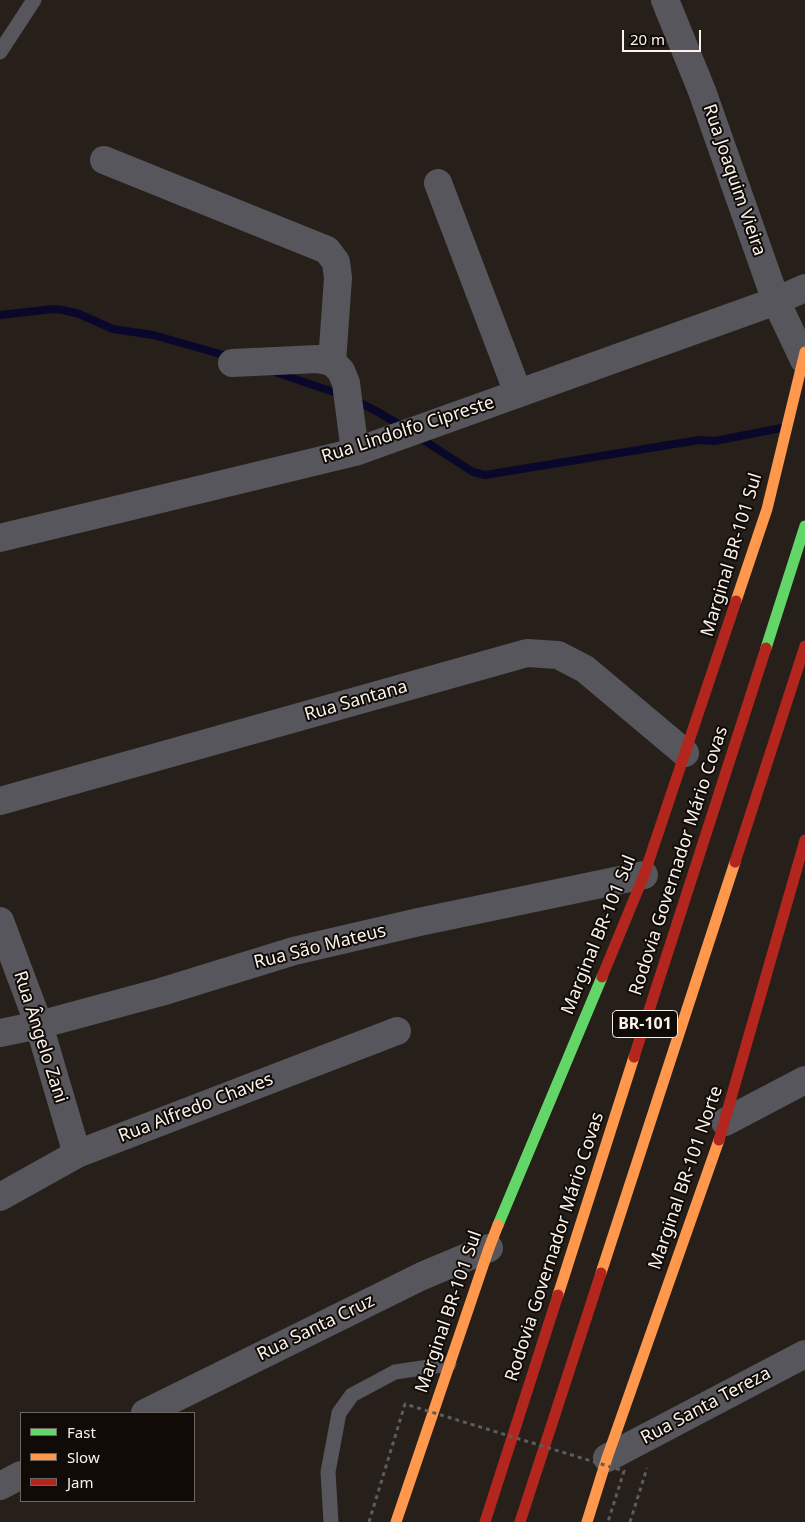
<!DOCTYPE html>
<html>
<head>
<meta charset="utf-8">
<style>
	body { margin:0 }
	#map { position:relative; width:805px; height:1522px; overflow:hidden; background:#27201a; font-family:"Noto Sans",sans-serif }
	canvas { display:block }
	.legend { position:absolute; left:20px; top:1412px; width:175px; height:90px; box-sizing:border-box; background:#100b07; border:1px solid #6e6762; margin:0; padding:6px 9px; list-style:none; font-size:15px; color:#faf2eb }
	.legend li { display:flex; align-items:center; gap:10px; height:25px }
	.legend b { width:25px; border:1px solid #6e6762 }
	.scale { position:absolute; left:622px; top:30px; width:79px; height:22px; box-sizing:border-box; border:2px solid #faf2eb; border-top:0; padding-left:6px; font-size:15px; line-height:18px; white-space:nowrap; color:#faf2eb; -webkit-text-stroke:4px #100b07; paint-order:stroke }
</style>
</head>
<body>
<div id="map">
<canvas width="805" height="1522"></canvas>
<ul class="legend">
<li><b style="height:6px;background:#63d668"></b>Fast</li>
<li><b style="height:6px;background:#ff974d"></b>Slow</li>
<li><b style="height:6px;background:#b3261e"></b>Jam</li>
</ul>
<div class="scale">20 m</div>
</div>
<script>
const g = document.querySelector('canvas').getContext('2d');
g.lineJoin = 'round';
function strokePath(path, color, width, dash) { g.strokeStyle = color; g.lineWidth = width; g.lineCap = dash ? 'butt' : 'round'; g.setLineDash(dash || []); g.stroke(path); }
function write(font, color, halo, rows, align = 'center') {
  g.font = font + ' "Noto Sans",sans-serif'; g.lineWidth = 4; g.setLineDash([]); g.textBaseline = 'middle'; g.strokeStyle = halo; g.fillStyle = color; for (const [text, x, y, turn = 0] of rows) {
    g.save(); g.translate(x, y); g.rotate((+turn || 0) * Math.PI / 180); g.textAlign = isNaN(turn) ? turn : align; if (halo) g.strokeText(text, 0, 0); g.fillText(text, 0, 0); g.restore();
  }
}
strokePath(new Path2D(`
	M 0,315 L 53,309 L 63,310 L 79,314 L 113,329 L 153,335 L 231,357
	M 275,372 L 342,395
	M 355,400 L 378,412 L 403,427
	M 417,436 L 473,472 L 485,475 L 699,440 L 715,441 L 781,428`), '#0a082a', 8);
strokePath(new Path2D(`
	M 630,1522 L 647,1468`), '#5d5c5d', 3, [4, 4]);
strokePath(new Path2D(`
	M 0,52 L 34,0
	M 331,1522 L 328,1472 L 339,1413 L 352,1395 L 395,1372 L 449,1364`), '#56565c', 15);
strokePath(new Path2D(`
	M 665,0 L 702,91 L 776,301 L 804,360
	M 104,160 L 327,250 L 336,262 L 338,278 L 332,362
	M 438,183 L 518,393
	M 232,363 L 318,359 L 332,362 L 341,371 L 346,383 L 355,452
	M 0,538 L 355,452 L 776,301 L 805,288
	M 0,801 L 527,653 L 558,655 L 585,669 L 685,753
	M 0,921 L 39,1025 L 77,1154
	M 0,1033 L 39,1025 L 161,992 L 294,951 L 419,922 L 644,875
	M 725,1122 L 805,1080
	M 0,1197 L 77,1154 L 397,1031
	M 145,1413 L 422,1276 L 489,1248
	M 607,1458 L 805,1354
	M 0,1486 L 21,1475`), '#56565c', 28);
strokePath(new Path2D(`
	M 766,648 L 805,526
	M 498,1225 L 602,977`), '#63d668', 11);
strokePath(new Path2D(`
	M 736,601 L 767,509 L 805,352
	M 601,1273 L 735,862
	M 558,1295 L 634,1057
	M 396,1522 L 489,1248 L 498,1225
	M 587,1522 L 607,1458 L 719,1140`), '#ff974d', 11);
strokePath(new Path2D(`
	M 735,862 L 805,646
	M 602,977 L 644,875 L 736,601
	M 634,1057 L 766,648
	M 719,1140 L 805,840
	M 485,1522 L 558,1295
	M 520,1522 L 601,1273`), '#b3261e', 11);
strokePath(new Path2D(`
	M 369,1522 L 405,1404 L 624,1471 L 608,1522`), '#5d5c5d', 3, [4, 4]);
for (const [x, y, w] of [
	[645,1024,65]
]) { const box = new Path2D(); box.roundRect(x - w / 2, y - 13.5, w, 27, 4); g.fillStyle = '#100b07'; g.fill(box); strokePath(box, '#faf2eb', 1); }
write('bold 16px', '#faf2eb', null, [
	["BR-101",645,1024]
]);
write('18px', '#faf2eb', '#100b07', [
	["Rua Joaquim Vieira",734,180,71],
	["Rua Lindolfo Cipreste",408,430,-18],
	["Marginal BR-101 Sul",732,555,-73],
	["Rua Santana",356,701,-16],
	["Rodovia Governador Mário Covas",679,861,-72],
	["Marginal BR-101 Sul",599,935,-68],
	["Rua São Mateus",320,947,-14],
	["Rua Ângelo Zani",40,1037,72],
	["Rua Alfredo Chaves",196,1108,-21],
	["Marginal BR-101 Norte",686,1178,-71],
	["Rodovia Governador Mário Covas",555,1247,-72],
	["Marginal BR-101 Sul",449,1312,-71],
	["Rua Santa Cruz",316,1328,-26],
	["Rua Santa Tereza",706,1406,-28]
]);
</script>
</body>
</html>
